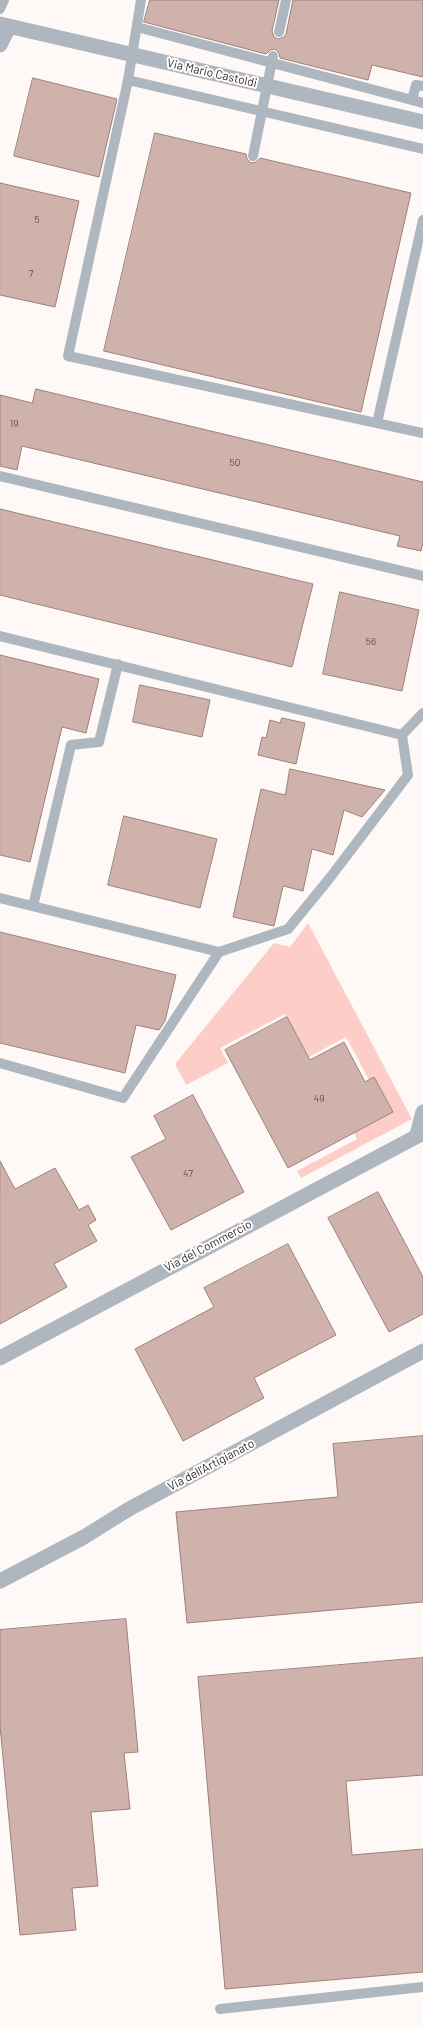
<!DOCTYPE html>
<html>
<head>
<meta charset="utf-8">
<style>
	body { margin:0 }
	canvas { display:block; background:#fef8f6 }
</style>
</head>
<body>
<canvas width="423" height="2027"></canvas>
<script>
const g = document.querySelector('canvas').getContext('2d');
g.lineJoin = 'round';
function fillPath(path, color) { g.fillStyle = color; g.fill(path, 'evenodd'); }
function strokePath(path, color, width, dash) { g.strokeStyle = color; g.lineWidth = width; g.lineCap = dash ? 'butt' : 'round'; g.setLineDash(dash || []); g.stroke(path); }
function write(font, color, halo, rows, align = 'center') {
  g.font = font + ' Barlow,sans-serif'; g.lineWidth = 4; g.setLineDash([]); g.textBaseline = 'middle'; g.strokeStyle = halo; g.fillStyle = color; for (const [text, x, y, turn = 0] of rows) {
    g.save(); g.translate(x, y); g.rotate((+turn || 0) * Math.PI / 180); g.textAlign = isNaN(turn) ? turn : align; if (halo) g.strokeText(text, 0, 0); g.fillText(text, 0, 0); g.restore();
  }
}
fillPath(new Path2D(`
	M 308,923 L 412,1119 L 301,1178 L 297,1171 L 357,1139 L 354,1132 L 393,1112 L 374,1077 L 369,1080 L 346,1037 L 309,1057 L 285,1014 L 220,1048 L 228,1063 L 186,1085 L 175,1064 L 274,943 L 290,947 Z`), '#fccec7');
const building = new Path2D(`
	M 150,0 L 279,0 L 272,31 L 274,37 L 278,39 L 284,37 L 286,34 L 293,0 L 423,0 L 423,77 L 372,65 L 368,80 L 280,58 L 279,53 L 275,49 L 270,50 L 266,54 L 144,22 Z
	M 33,78 L 117,99 L 99,177 L 14,156 Z
	M 155,133 L 246,154 L 247,159 L 251,163 L 256,162 L 260,158 L 411,193 L 361,412 L 104,351 Z
	M 0,183 L 79,201 L 55,307 L 0,295 Z
	M 36,389 L 423,482 L 423,542 L 421,551 L 397,546 L 400,536 L 22,446 L 17,470 L 0,466 L 0,395 L 32,403 Z
	M 0,509 L 313,584 L 292,667 L 0,595 Z
	M 340,592 L 419,610 L 402,691 L 323,674 Z
	M 0,655 L 99,679 L 86,733 L 62,727 L 30,862 L 0,855 Z
	M 140,685 L 210,700 L 202,737 L 133,722 Z
	M 282,718 L 305,723 L 296,764 L 258,755 L 262,737 L 266,738 L 270,720 L 280,723 Z
	M 290,769 L 385,790 L 362,817 L 344,810 L 333,855 L 312,849 L 303,891 L 283,886 L 274,926 L 233,917 L 261,789 L 285,795 Z
	M 124,816 L 217,839 L 200,908 L 108,885 Z
	M 0,932 L 176,975 L 165,1021 L 159,1030 L 136,1025 L 125,1073 L 0,1043 Z
	M 287,1017 L 310,1060 L 344,1042 L 365,1082 L 374,1077 L 393,1112 L 288,1168 L 225,1050 Z
	M 193,1095 L 244,1192 L 171,1230 L 131,1157 L 166,1139 L 154,1116 Z
	M 0,1161 L 15,1189 L 55,1168 L 79,1210 L 88,1205 L 96,1220 L 88,1225 L 97,1241 L 54,1264 L 67,1287 L 0,1324 Z
	M 378,1192 L 423,1277 L 423,1314 L 389,1332 L 328,1218 Z
	M 288,1244 L 336,1335 L 254,1378 L 264,1398 L 183,1441 L 135,1349 L 214,1307 L 204,1288 Z
	M 423,1436 L 423,1602 L 187,1623 L 176,1512 L 338,1497 L 333,1444 Z
	M 126,1619 L 138,1752 L 124,1753 L 130,1809 L 91,1812 L 98,1886 L 72,1888 L 76,1930 L 20,1935 L 0,1726 L 0,1630 Z
	M 423,1658 L 423,1775 L 346,1781 L 352,1855 L 423,1849 L 423,1972 L 225,1989 L 198,1677 Z`);
fillPath(building, '#d0b2ad');
strokePath(building, '#9d807c', 1);
strokePath(new Path2D(`
	M 141,0 L 128,80 L 68,356 L 423,433
	M 0,9 L 4,0
	M 137,27 L 423,103
	M 279,32 L 286,0
	M 128,80 L 423,149
	M 412,100 L 416,85 L 423,86
	M 253,156 L 273,56
	M 377,423 L 423,220
	M 0,476 L 423,576
	M 0,636 L 402,735 L 423,713
	M 0,898 L 219,952 L 123,1098 L 0,1063
	M 33,906 L 71,745 L 99,742 L 118,664
	M 219,952 L 288,929 L 329,879 L 408,775 L 402,735
	M 220,2009 L 423,1987`), '#aeb6c0', 10);
strokePath(new Path2D(`
	M 0,24 L 423,122
	M 0,45 L 9,27
	M 417,1135 L 423,1112
	M 0,1358 L 423,1133
	M 0,1581 L 84,1537 L 129,1509 L 423,1351`), '#aeb6c0', 15);
write('10px', '#5d4d4a', null, [
	["5",37,220],
	["7",31,274],
	["19",14,424],
	["50",235,463],
	["56",371,642],
	["49",319,1099],
	["47",188,1174]
]);
write('12px', '#372b29', '#fff', [
	["Via Mario Castoldi",212,73,13],
	["Via del Commercio",208,1246,-28],
	["Via dell'Artigianato",211,1465,-28]
]);
</script>
</body>
</html>
